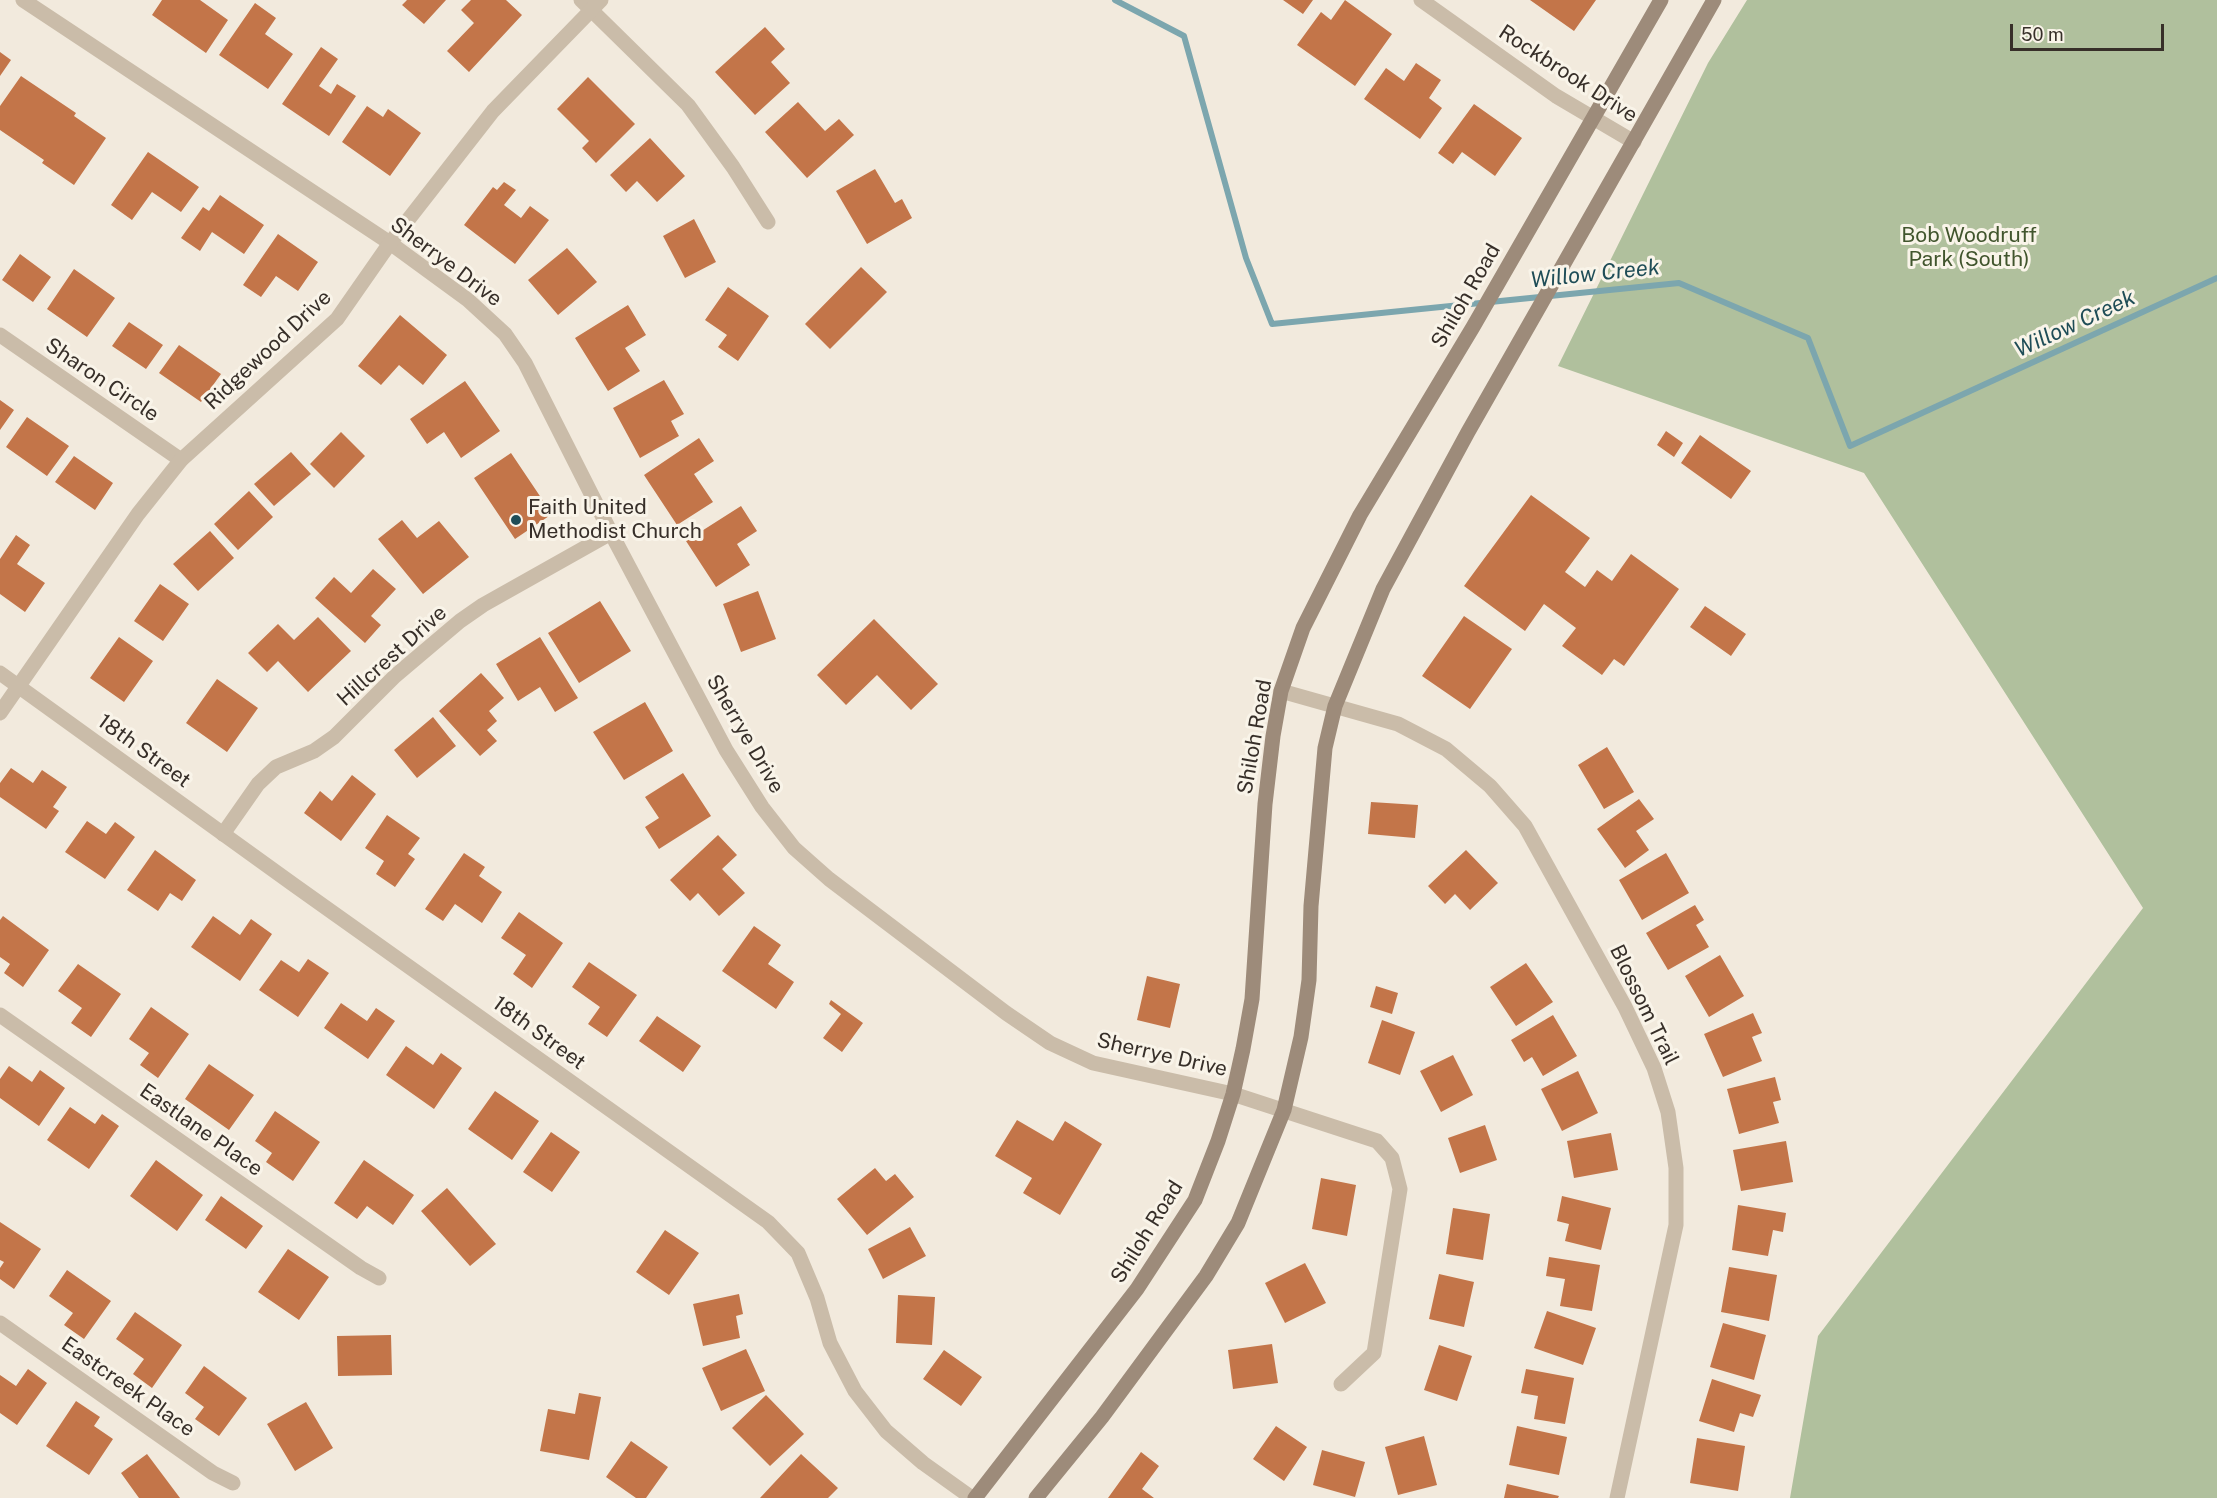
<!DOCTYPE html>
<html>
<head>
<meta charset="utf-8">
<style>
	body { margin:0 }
	#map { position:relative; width:2217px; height:1498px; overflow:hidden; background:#f2eadd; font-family:"Public Sans",sans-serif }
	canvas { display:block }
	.scale { position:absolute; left:2010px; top:24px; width:154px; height:27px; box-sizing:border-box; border:3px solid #372f29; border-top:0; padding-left:8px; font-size:18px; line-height:21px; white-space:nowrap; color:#372f29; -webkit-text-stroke:4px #f9f4e9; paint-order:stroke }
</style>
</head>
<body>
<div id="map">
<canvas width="2217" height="1498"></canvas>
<div class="scale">50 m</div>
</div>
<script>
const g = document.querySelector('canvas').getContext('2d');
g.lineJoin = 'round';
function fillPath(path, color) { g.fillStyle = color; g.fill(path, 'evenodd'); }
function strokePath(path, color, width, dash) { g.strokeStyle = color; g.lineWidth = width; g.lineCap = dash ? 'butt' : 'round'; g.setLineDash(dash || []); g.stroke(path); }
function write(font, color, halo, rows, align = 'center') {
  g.font = font + ' "Public Sans",sans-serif'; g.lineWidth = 6; g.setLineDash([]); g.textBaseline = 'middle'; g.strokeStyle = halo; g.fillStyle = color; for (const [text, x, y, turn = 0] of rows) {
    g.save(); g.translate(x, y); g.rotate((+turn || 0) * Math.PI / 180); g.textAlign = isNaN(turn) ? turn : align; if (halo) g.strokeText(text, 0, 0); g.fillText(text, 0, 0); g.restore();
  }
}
fillPath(new Path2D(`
	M 1747,0 L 2217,0 L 2217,1498 L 1790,1498 L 1818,1336 L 2143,908 L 1864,473 L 1558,366 L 1708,63 Z`), '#b0c09d');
strokePath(new Path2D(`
	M 1115,0 L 1184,36 L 1246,258 L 1272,324 L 1679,283 L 1808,338 L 1850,446 L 2217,278`), '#7ca6ae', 6);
fillPath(new Path2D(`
	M 162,0 L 200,0 L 228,20 L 206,53 L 152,15 Z
	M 407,0 L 446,0 L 424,24 L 402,5 Z
	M 471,0 L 506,0 L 522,15 L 469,72 L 447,51 L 474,23 L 461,10 Z
	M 1283,0 L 1313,0 L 1303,14 Z
	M 1345,0 L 1392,34 L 1355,86 L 1297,45 L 1321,12 L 1331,20 Z
	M 1530,0 L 1596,0 L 1574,31 Z
	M 255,3 L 276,18 L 265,34 L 293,54 L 268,89 L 219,55 Z
	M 765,27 L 785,49 L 771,62 L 790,83 L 755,115 L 715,72 Z
	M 321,47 L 338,59 L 319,86 L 331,94 L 337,84 L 356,96 L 329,136 L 282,104 Z
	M 0,52 L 11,60 L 0,76 Z
	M 1416,63 L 1441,80 L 1429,98 L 1442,108 L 1420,139 L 1364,99 L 1386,68 L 1404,81 Z
	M 21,76 L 76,113 L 74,116 L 106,138 L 74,185 L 42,163 L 44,160 L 0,130 L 0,106 Z
	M 588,77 L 635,124 L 596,163 L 582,148 L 589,141 L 557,109 Z
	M 798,102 L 825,131 L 839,119 L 854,135 L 807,178 L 765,132 Z
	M 1474,104 L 1522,138 L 1495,176 L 1462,152 L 1453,164 L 1438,153 Z
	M 367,106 L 383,117 L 388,109 L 421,133 L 390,176 L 342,142 Z
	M 650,138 L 685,176 L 657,202 L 637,181 L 626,192 L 610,175 Z
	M 148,152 L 199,187 L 181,212 L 152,192 L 132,220 L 111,205 Z
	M 875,169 L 895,203 L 902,199 L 912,218 L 867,244 L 836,191 Z
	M 504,182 L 516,190 L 504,205 L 521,218 L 530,206 L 549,220 L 515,264 L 464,225 L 493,187 L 497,190 Z
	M 220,195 L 264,225 L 244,254 L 212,232 L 200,251 L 181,238 L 203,207 L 209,211 Z
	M 694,219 L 716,262 L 685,278 L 663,236 Z
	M 278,234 L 318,262 L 298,291 L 276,276 L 261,297 L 243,285 Z
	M 567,248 L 597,282 L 558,315 L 528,280 Z
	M 20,254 L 51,277 L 33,302 L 2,280 Z
	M 861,267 L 887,292 L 830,349 L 805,324 Z
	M 74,269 L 115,298 L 87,337 L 47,309 Z
	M 728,287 L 769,316 L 738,361 L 718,347 L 727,335 L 705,320 Z
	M 628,305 L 646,335 L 625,348 L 640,371 L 608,391 L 575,338 Z
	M 400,315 L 447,355 L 423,385 L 399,365 L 381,385 L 358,366 Z
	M 129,322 L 163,345 L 146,369 L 112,346 Z
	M 179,345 L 221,374 L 201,402 L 159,373 Z
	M 664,380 L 684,414 L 671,421 L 679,436 L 640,458 L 613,408 Z
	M 465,381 L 500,431 L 461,458 L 444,432 L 427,444 L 410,419 Z
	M 0,400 L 14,410 L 0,430 Z
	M 27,417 L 69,446 L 47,476 L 6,447 Z
	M 1666,431 L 1683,443 L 1674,457 L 1657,445 Z
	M 341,432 L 365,456 L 334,488 L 310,464 Z
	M 1700,435 L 1751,471 L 1731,499 L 1681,463 Z
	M 699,438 L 714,461 L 694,474 L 713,502 L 677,525 L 644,475 Z
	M 291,452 L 311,474 L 274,506 L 254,484 Z
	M 511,453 L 552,514 L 515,539 L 474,478 Z
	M 74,456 L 113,483 L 95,510 L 55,482 Z
	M 249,491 L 273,517 L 238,550 L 214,524 Z
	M 1531,495 L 1590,538 L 1565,572 L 1585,587 L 1597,570 L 1612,581 L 1631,554 L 1679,589 L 1624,666 L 1614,659 L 1602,675 L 1562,646 L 1576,628 L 1544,604 L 1525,631 L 1464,586 Z
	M 741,506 L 757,531 L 737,544 L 750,565 L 716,587 L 686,541 Z
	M 402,520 L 417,538 L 439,521 L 469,557 L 423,594 L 378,539 Z
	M 210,531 L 234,558 L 198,591 L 173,564 Z
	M 16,535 L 30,545 L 17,564 L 45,583 L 25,612 L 0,594 L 0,559 Z
	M 373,569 L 396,589 L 371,616 L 381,625 L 365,643 L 315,598 L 334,577 L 351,593 Z
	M 160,584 L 189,604 L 163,641 L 134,621 Z
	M 758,591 L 776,639 L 741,652 L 723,604 Z
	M 600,601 L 631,651 L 579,683 L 548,633 Z
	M 1705,606 L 1746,634 L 1731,656 L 1690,627 Z
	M 1464,616 L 1512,649 L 1470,709 L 1422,676 Z
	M 318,617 L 351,651 L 308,692 L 278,661 L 267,672 L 248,653 L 278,624 L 294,640 Z
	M 874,619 L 938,684 L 911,710 L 877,675 L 846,705 L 817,675 Z
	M 119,637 L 153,661 L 124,702 L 90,678 Z
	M 540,637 L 578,698 L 555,712 L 540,687 L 518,701 L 496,664 Z
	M 481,673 L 504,698 L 489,711 L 497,721 L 487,730 L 497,741 L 480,756 L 439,711 Z
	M 217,679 L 258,708 L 227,752 L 186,723 Z
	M 645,702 L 673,751 L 624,780 L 593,732 Z
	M 433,717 L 456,746 L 417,778 L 394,750 Z
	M 1607,747 L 1634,792 L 1604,809 L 1578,765 Z
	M 11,768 L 33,783 L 42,770 L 67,787 L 53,807 L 59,811 L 46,829 L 0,797 L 0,783 Z
	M 683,773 L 711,816 L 659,849 L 645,827 L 659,818 L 645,797 Z
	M 352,775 L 376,794 L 341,841 L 304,813 L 320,791 L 332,801 Z
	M 1639,799 L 1654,819 L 1636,831 L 1649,850 L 1625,868 L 1597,829 Z
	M 1371,802 L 1418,805 L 1415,838 L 1368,834 Z
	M 387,815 L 420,838 L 408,854 L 415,859 L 395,887 L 376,874 L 384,861 L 365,848 Z
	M 87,821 L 106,834 L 115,822 L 135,837 L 105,879 L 65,852 Z
	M 718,835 L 737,855 L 722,869 L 745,893 L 719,916 L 698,893 L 690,901 L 670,880 Z
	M 155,850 L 196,880 L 182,901 L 170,893 L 158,911 L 127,890 Z
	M 1466,850 L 1498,883 L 1470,910 L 1455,894 L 1445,904 L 1428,886 Z
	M 464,853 L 485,867 L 479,876 L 502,892 L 482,923 L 455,904 L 443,921 L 425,909 Z
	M 1666,853 L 1689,893 L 1642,920 L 1619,880 Z
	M 1695,905 L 1704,920 L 1696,925 L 1709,947 L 1668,970 L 1646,933 Z
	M 519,912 L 563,943 L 532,988 L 513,974 L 526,955 L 501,938 Z
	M 3,916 L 49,950 L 23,987 L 4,973 L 10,964 L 0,957 L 0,920 Z
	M 213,916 L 240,935 L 251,919 L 272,934 L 240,981 L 191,947 Z
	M 754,926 L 781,945 L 768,964 L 794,982 L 776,1009 L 722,971 Z
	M 1720,955 L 1744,996 L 1709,1017 L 1685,976 Z
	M 308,959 L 329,973 L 298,1017 L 259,990 L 281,960 L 299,972 Z
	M 589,962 L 637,995 L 607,1037 L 588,1024 L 600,1007 L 572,987 Z
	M 1526,963 L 1553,1002 L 1516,1026 L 1490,987 Z
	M 78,964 L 121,994 L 91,1037 L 71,1023 L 82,1008 L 58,991 Z
	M 1147,976 L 1180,984 L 1170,1028 L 1137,1020 Z
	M 1376,986 L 1398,993 L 1392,1014 L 1370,1007 Z
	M 831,1000 L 863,1023 L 842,1052 L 823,1038 L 841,1014 L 829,1004 Z
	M 341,1003 L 367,1021 L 376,1008 L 395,1021 L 368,1059 L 324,1028 Z
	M 151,1007 L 189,1034 L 158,1078 L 140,1065 L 149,1053 L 129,1039 Z
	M 1753,1013 L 1762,1033 L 1752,1037 L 1762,1061 L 1723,1077 L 1704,1034 Z
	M 1553,1015 L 1577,1056 L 1543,1076 L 1532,1057 L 1524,1062 L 1511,1040 Z
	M 657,1016 L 701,1046 L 683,1072 L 639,1041 Z
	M 1382,1020 L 1415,1032 L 1400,1075 L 1368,1063 Z
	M 406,1046 L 433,1065 L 441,1053 L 462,1068 L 434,1109 L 386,1075 Z
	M 1453,1055 L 1473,1095 L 1441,1112 L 1420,1071 Z
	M 209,1064 L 254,1095 L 229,1130 L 185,1099 Z
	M 9,1066 L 32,1082 L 40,1070 L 65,1088 L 39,1126 L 0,1098 L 0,1079 Z
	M 1578,1071 L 1598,1113 L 1562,1131 L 1541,1089 Z
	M 1775,1077 L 1781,1100 L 1773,1102 L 1779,1123 L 1739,1134 L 1727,1089 Z
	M 495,1091 L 539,1121 L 512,1160 L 468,1129 Z
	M 70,1107 L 95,1124 L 102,1114 L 119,1126 L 89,1169 L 47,1140 Z
	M 275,1111 L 320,1142 L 293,1181 L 266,1162 L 272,1153 L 255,1141 Z
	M 1017,1120 L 1053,1141 L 1065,1121 L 1102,1144 L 1060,1215 L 1023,1193 L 1032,1178 L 995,1156 Z
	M 1485,1125 L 1497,1160 L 1460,1173 L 1448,1138 Z
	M 551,1132 L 580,1152 L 552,1192 L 523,1172 Z
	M 1611,1133 L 1618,1170 L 1574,1178 L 1567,1141 Z
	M 1786,1141 L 1793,1182 L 1741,1191 L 1733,1150 Z
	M 156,1160 L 203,1195 L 177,1231 L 130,1196 Z
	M 364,1160 L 414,1195 L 393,1225 L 367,1206 L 357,1219 L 334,1203 Z
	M 875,1168 L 886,1181 L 895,1174 L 914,1197 L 867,1235 L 837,1199 Z
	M 1321,1178 L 1356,1185 L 1347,1236 L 1312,1229 Z
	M 447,1188 L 496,1244 L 470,1266 L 421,1211 Z
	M 221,1196 L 263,1226 L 246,1249 L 205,1220 Z
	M 1562,1196 L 1611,1208 L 1601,1250 L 1565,1241 L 1569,1224 L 1557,1221 Z
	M 1738,1205 L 1786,1213 L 1783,1232 L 1773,1230 L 1768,1256 L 1732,1250 Z
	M 1453,1208 L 1490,1214 L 1483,1260 L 1446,1254 Z
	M 0,1222 L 41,1249 L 14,1289 L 0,1279 L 0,1268 L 4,1262 L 0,1260 Z
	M 910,1227 L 926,1256 L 883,1279 L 868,1249 Z
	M 665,1230 L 699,1253 L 669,1295 L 636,1272 Z
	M 288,1249 L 329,1277 L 299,1320 L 258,1292 Z
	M 1549,1257 L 1600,1265 L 1592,1311 L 1560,1306 L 1565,1279 L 1546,1276 Z
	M 1305,1263 L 1326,1303 L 1285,1323 L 1265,1283 Z
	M 1729,1267 L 1777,1275 L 1769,1321 L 1721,1312 Z
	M 67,1270 L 111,1301 L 84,1339 L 64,1325 L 73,1313 L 49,1296 Z
	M 1439,1274 L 1474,1282 L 1464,1327 L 1429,1319 Z
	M 739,1294 L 743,1314 L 736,1316 L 740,1338 L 703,1346 L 693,1304 Z
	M 898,1295 L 935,1297 L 932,1345 L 896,1343 Z
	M 1547,1311 L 1596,1328 L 1583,1365 L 1534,1348 Z
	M 135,1312 L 182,1345 L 152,1388 L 133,1374 L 144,1359 L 116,1339 Z
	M 1723,1323 L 1766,1335 L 1754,1380 L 1710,1367 Z
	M 391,1335 L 392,1375 L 338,1376 L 337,1336 Z
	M 1272,1344 L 1278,1383 L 1233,1389 L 1228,1350 Z
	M 1439,1345 L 1472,1356 L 1457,1401 L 1424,1390 Z
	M 746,1349 L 765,1391 L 721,1411 L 702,1368 Z
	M 944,1350 L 982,1377 L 961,1406 L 923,1379 Z
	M 204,1366 L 247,1398 L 219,1436 L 195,1419 L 204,1407 L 185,1393 Z
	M 28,1369 L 47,1383 L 17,1425 L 0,1413 L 0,1375 L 16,1386 Z
	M 1526,1369 L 1574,1378 L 1565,1424 L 1534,1419 L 1538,1396 L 1521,1393 Z
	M 1712,1379 L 1761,1395 L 1753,1417 L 1740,1413 L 1734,1432 L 1699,1421 Z
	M 579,1393 L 601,1397 L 589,1460 L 540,1451 L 548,1409 L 575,1414 Z
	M 766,1395 L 804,1434 L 770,1466 L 732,1428 Z
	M 76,1401 L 100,1417 L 94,1426 L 113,1439 L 89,1475 L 46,1446 Z
	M 306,1402 L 333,1448 L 295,1471 L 267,1424 Z
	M 1276,1426 L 1307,1447 L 1284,1481 L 1253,1459 Z
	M 1517,1426 L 1567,1437 L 1559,1475 L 1509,1465 Z
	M 1424,1436 L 1437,1485 L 1398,1495 L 1385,1447 Z
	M 1697,1438 L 1745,1446 L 1738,1491 L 1690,1483 Z
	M 631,1441 L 668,1467 L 646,1498 L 636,1498 L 606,1477 Z
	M 1322,1450 L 1365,1462 L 1355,1497 L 1313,1485 Z
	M 1141,1452 L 1159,1466 L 1142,1489 L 1154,1498 L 1108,1498 Z
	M 147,1454 L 180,1498 L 139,1498 L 121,1473 Z
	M 801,1454 L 838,1488 L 828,1498 L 760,1498 Z
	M 1507,1484 L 1559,1496 L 1558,1498 L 1504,1498 Z`), '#c37549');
strokePath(new Path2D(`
	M 23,0 L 390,243 L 468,300 L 505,334 L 525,363 L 611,533 L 726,750 L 762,807 L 794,848 L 829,879 L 1006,1013 L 1050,1043 L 1093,1063 L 1233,1094 L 1377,1141 L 1392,1158 L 1400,1189 L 1374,1353 L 1341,1384
	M 581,0 L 688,105 L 733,167 L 768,222
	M 1421,0 L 1556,96 L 1634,142
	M 0,335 L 181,460
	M 1281,691 L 1398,724 L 1446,749 L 1490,786 L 1525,826 L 1625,1007 L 1654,1068 L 1668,1112 L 1676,1168 L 1676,1225 L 1617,1498
	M 223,834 L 258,784 L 276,767 L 314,751 L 334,737 L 395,676 L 460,621 L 483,605 L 611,533
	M 0,1015 L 361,1268 L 379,1278
	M 0,1323 L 213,1473 L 233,1483`), '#cabca9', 15);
strokePath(new Path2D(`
	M 0,673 L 294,885 L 768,1222 L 798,1253 L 817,1298 L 830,1343 L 855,1391 L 886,1431 L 923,1463 L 972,1498
	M 0,713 L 138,514 L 181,460 L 337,319 L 390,243 L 493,111 L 601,0`), '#cabca9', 15);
strokePath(new Path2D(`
	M 975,1498 L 1137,1289 L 1195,1200 L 1218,1141 L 1233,1094 L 1243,1049 L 1252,999 L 1265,804 L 1273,736 L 1281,691 L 1303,628 L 1360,515 L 1473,327 L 1661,0
	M 1036,1498 L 1102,1417 L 1206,1276 L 1238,1223 L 1284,1110 L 1301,1037 L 1309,980 L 1311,906 L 1325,748 L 1335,706 L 1383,589 L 1468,432 L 1714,0`), '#9d8b7a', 15);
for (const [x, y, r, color] of [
	[516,520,6,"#1f4d57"]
]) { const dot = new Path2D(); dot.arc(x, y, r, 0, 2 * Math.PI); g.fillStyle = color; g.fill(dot); strokePath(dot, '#f9f4e9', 2); }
write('21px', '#372f29', '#f9f4e9', [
	["Rockbrook Drive",1568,74,33],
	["Sherrye Drive",446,262,37],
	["Shiloh Road",1466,296,-60],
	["Ridgewood Drive",268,350,-43],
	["Sharon Circle",102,380,34],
	["Hillcrest Drive",392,656,-42],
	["Sherrye Drive",745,734,60],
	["Shiloh Road",1255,737,-80],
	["18th Street",144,751,36],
	["Blossom Trail",1644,1005,64],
	["18th Street",539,1033,36],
	["Sherrye Drive",1162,1055,13],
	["Eastlane Place",201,1130,35],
	["Shiloh Road",1147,1232,-58],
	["Eastcreek Place",128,1387,35]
]);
write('21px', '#41552d', '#f9f4e9', [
	["Bob Woodruff",1969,236],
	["Park (South)",1969,260]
]);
write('21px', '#372f29', '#f9f4e9', [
	["Faith United",528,508],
	["Methodist Church",528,532]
], 'left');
write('italic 22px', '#1f4d57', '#f9f4e9', [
	["Willow Creek",1595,274,-6],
	["Willow Creek",2075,324,-25]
]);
</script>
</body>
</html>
